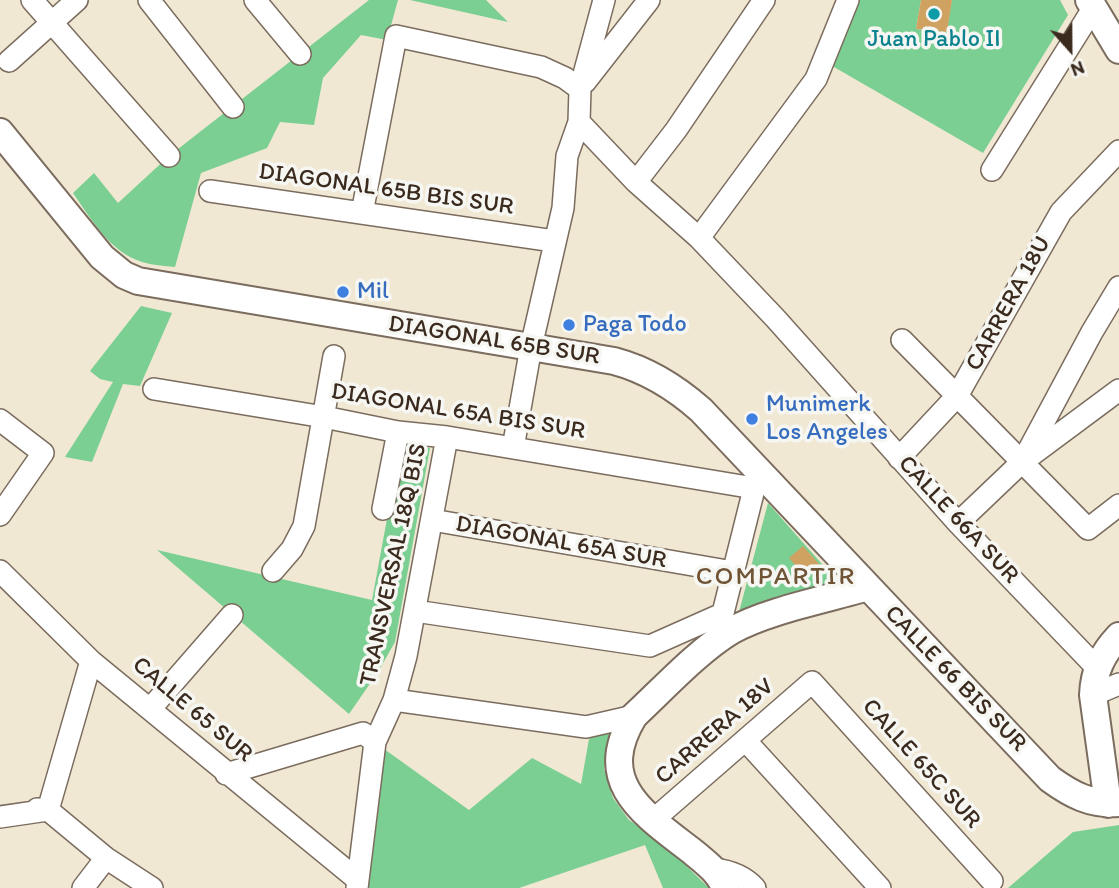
<!DOCTYPE html>
<html>
<head>
<meta charset="utf-8">
<style>
	body { margin:0 }
	#map { position:relative; width:1119px; height:888px; overflow:hidden; background:#f1e8d4; font-family:Itim,sans-serif }
	canvas { display:block }
	.north { position:absolute; left:1035px; top:14px; width:70px; height:70px; -webkit-text-stroke:5px #f6f6f2; paint-order:stroke; rotate:159deg; font-size:19px; font-weight:700; line-height:28px; text-align:center; color:#3b2a1e }
	.north::after { content:''; display:block; margin:auto; width:24px; height:32px; background:#3b2a1e; clip-path:polygon(50% 0,100% 100%,50% 72%,0 100%) }
</style>
</head>
<body>
<div id="map">
<canvas width="1119" height="888"></canvas>
<div class="north">N</div>
</div>
<script>
const g = document.querySelector('canvas').getContext('2d');
g.lineJoin = 'round';
function fillPath(path, color) { g.fillStyle = color; g.fill(path, 'evenodd'); }
function strokePath(path, color, width, dash) { g.strokeStyle = color; g.lineWidth = width; g.lineCap = dash ? 'butt' : 'round'; g.setLineDash(dash || []); g.stroke(path); }
function write(font, color, halo, rows, align = 'center') {
  g.font = font + ' Itim,sans-serif'; g.lineWidth = 7; g.setLineDash([]); g.textBaseline = 'middle'; g.strokeStyle = halo; g.fillStyle = color; for (const [text, x, y, turn = 0] of rows) {
    g.save(); g.translate(x, y); g.rotate((+turn || 0) * Math.PI / 180); g.textAlign = isNaN(turn) ? turn : align; if (halo) g.strokeText(text, 0, 0); g.fillText(text, 0, 0); g.restore();
  }
}
fillPath(new Path2D(`
	M 369,0 L 398,0 L 387,40 L 361,35 L 323,78 L 314,125 L 280,122 L 267,148 L 201,173 L 175,267 C 164,266 152,265 142,262 C 110,252 91,219 73,193 L 94,173 L 118,203 L 169,156 Z
	M 410,0 L 486,0 L 508,22 Z
	M 850,0 L 921,0 L 916,29 L 946,32 L 952,0 L 1060,0 L 1068,15 L 983,153 L 827,63 Z
	M 141,306 L 172,313 L 140,386 L 123,384 L 92,462 L 65,457 L 113,382 L 100,379 L 90,371 Z
	M 401,443 L 430,448 L 395,642 L 378,672 L 349,714 L 157,550 L 372,600 Z
	M 768,503 L 837,581 L 739,612 Z
	M 612,729 L 604,769 L 613,798 L 629,820 L 662,842 L 709,888 L 663,888 L 645,845 L 519,888 L 367,888 L 380,746 L 469,810 L 532,758 L 581,784 L 589,739 Z
	M 1119,825 L 1119,888 L 1008,888 L 1073,832 Z`), '#7bcf92');
fillPath(new Path2D(`
	M 921,0 L 952,0 L 947,32 L 916,29 Z
	M 803,546 L 820,565 L 806,577 L 789,558 Z`), '#d0a262');
const minor = new Path2D(`
	M 32,0 L 169,156
	M 149,0 L 233,107
	M 255,0 L 300,54
	M 9,61 L 77,0
	M 585,82 L 649,0
	M 579,122 L 636,182 L 699,238 L 776,319 L 958,523 L 1097,668
	M 992,170 L 1094,7
	M 636,182 L 676,130 L 764,0
	M 210,191 L 554,241
	M 362,213 L 396,36 L 541,67 L 565,78 L 580,89
	M 699,238 L 816,79 L 848,0
	M 902,340 L 1088,529 L 1119,505
	M 154,389 L 324,417 L 398,432 L 447,437 L 754,488
	M 0,420 L 43,453 L 0,515
	M 513,448 L 531,347 L 563,208 L 567,156 L 579,122 L 580,89 L 604,0
	M 1025,457 L 1092,332 L 1119,287
	M 899,458 L 957,396 L 1061,212 L 1119,151
	M 383,509 L 398,432
	M 432,520 L 733,572
	M 958,523 L 1022,462 L 1119,390
	M 0,571 L 91,661 L 358,880
	M 273,571 L 292,549 L 304,526 L 334,356
	M 415,611 L 650,646 L 722,614
	M 719,629 L 757,477
	M 1093,695 L 1119,684
	M 394,700 L 586,727 L 634,716
	M 151,708 L 232,615
	M 745,740 L 880,888
	M 226,774 L 363,733 L 375,742
	M 37,809 L 48,810 L 106,858 L 152,888
	M 0,817 L 48,810 L 91,661
	M 652,821 L 812,682 L 992,881
	M 714,869 C 730,871 744,876 755,888
	M 83,888 L 106,858
	M 357,888 L 375,742 L 394,700 L 406,656 L 447,437`);
const tertiary = new Path2D(`
	M 1089,0 L 1119,50
	M 0,132 L 102,257 L 124,275 L 138,281 L 614,361 C 648,370 675,387 701,410 L 1050,779 C 1072,795 1091,805 1119,803
	M 1108,804 L 1093,695 C 1094,671 1102,654 1119,636
	M 725,888 C 719,872 706,863 693,852 C 644,814 593,783 634,716 C 663,689 698,651 731,631 C 765,611 828,599 868,587`);
strokePath(minor, '#7b6c5e', 24);
strokePath(tertiary, '#7b6c5e', 30);
strokePath(minor, '#fff', 21);
strokePath(tertiary, '#fff', 26);
for (const [x, y, r, color] of [
	[934,14,7,"#0f9aa8"],
	[343,292,7,"#3f7fe0"],
	[569,325,7,"#3f7fe0"],
	[752,419,7,"#3f7fe0"]
]) { const dot = new Path2D(); dot.arc(x, y, r, 0, 2 * Math.PI); g.fillStyle = color; g.fill(dot); strokePath(dot, '#f6f6f2', 2.5); }
write('24px', '#0d838f', '#f6f6f2', [
	["Juan Pablo II",934,40]
]);
write('24px', '#3b2a1e', '#f6f6f2', [
	["DIAGONAL 65B BIS SUR",386,190,8],
	["CARRERA 18U",1009,304,-61],
	["DIAGONAL 65B SUR",494,341,9],
	["DIAGONAL 65A BIS SUR",458,412,9],
	["CALLE 66A SUR",958,520,47],
	["DIAGONAL 65A SUR",561,543,10],
	["TRANSVERSAL 18Q BIS",394,565,-78],
	["CALLE 66 BIS SUR",955,679,46],
	["CALLE 65 SUR",192,710,40],
	["CARRERA 18V",715,732,-41],
	["CALLE 65C SUR",921,764,48]
]);
write('24px', '#366cbe', '#f6f6f2', [
	["Mil",357,292],
	["Paga Todo",583,325],
	["Munimerk",766,405],
	["Los Angeles",766,433]
], 'left');
g.letterSpacing = '2px';
write('26px', '#6f5436', '#f6f6f2', [
	["COMPARTIR",776,577]
]);
g.letterSpacing = '0px';
</script>
</body>
</html>
